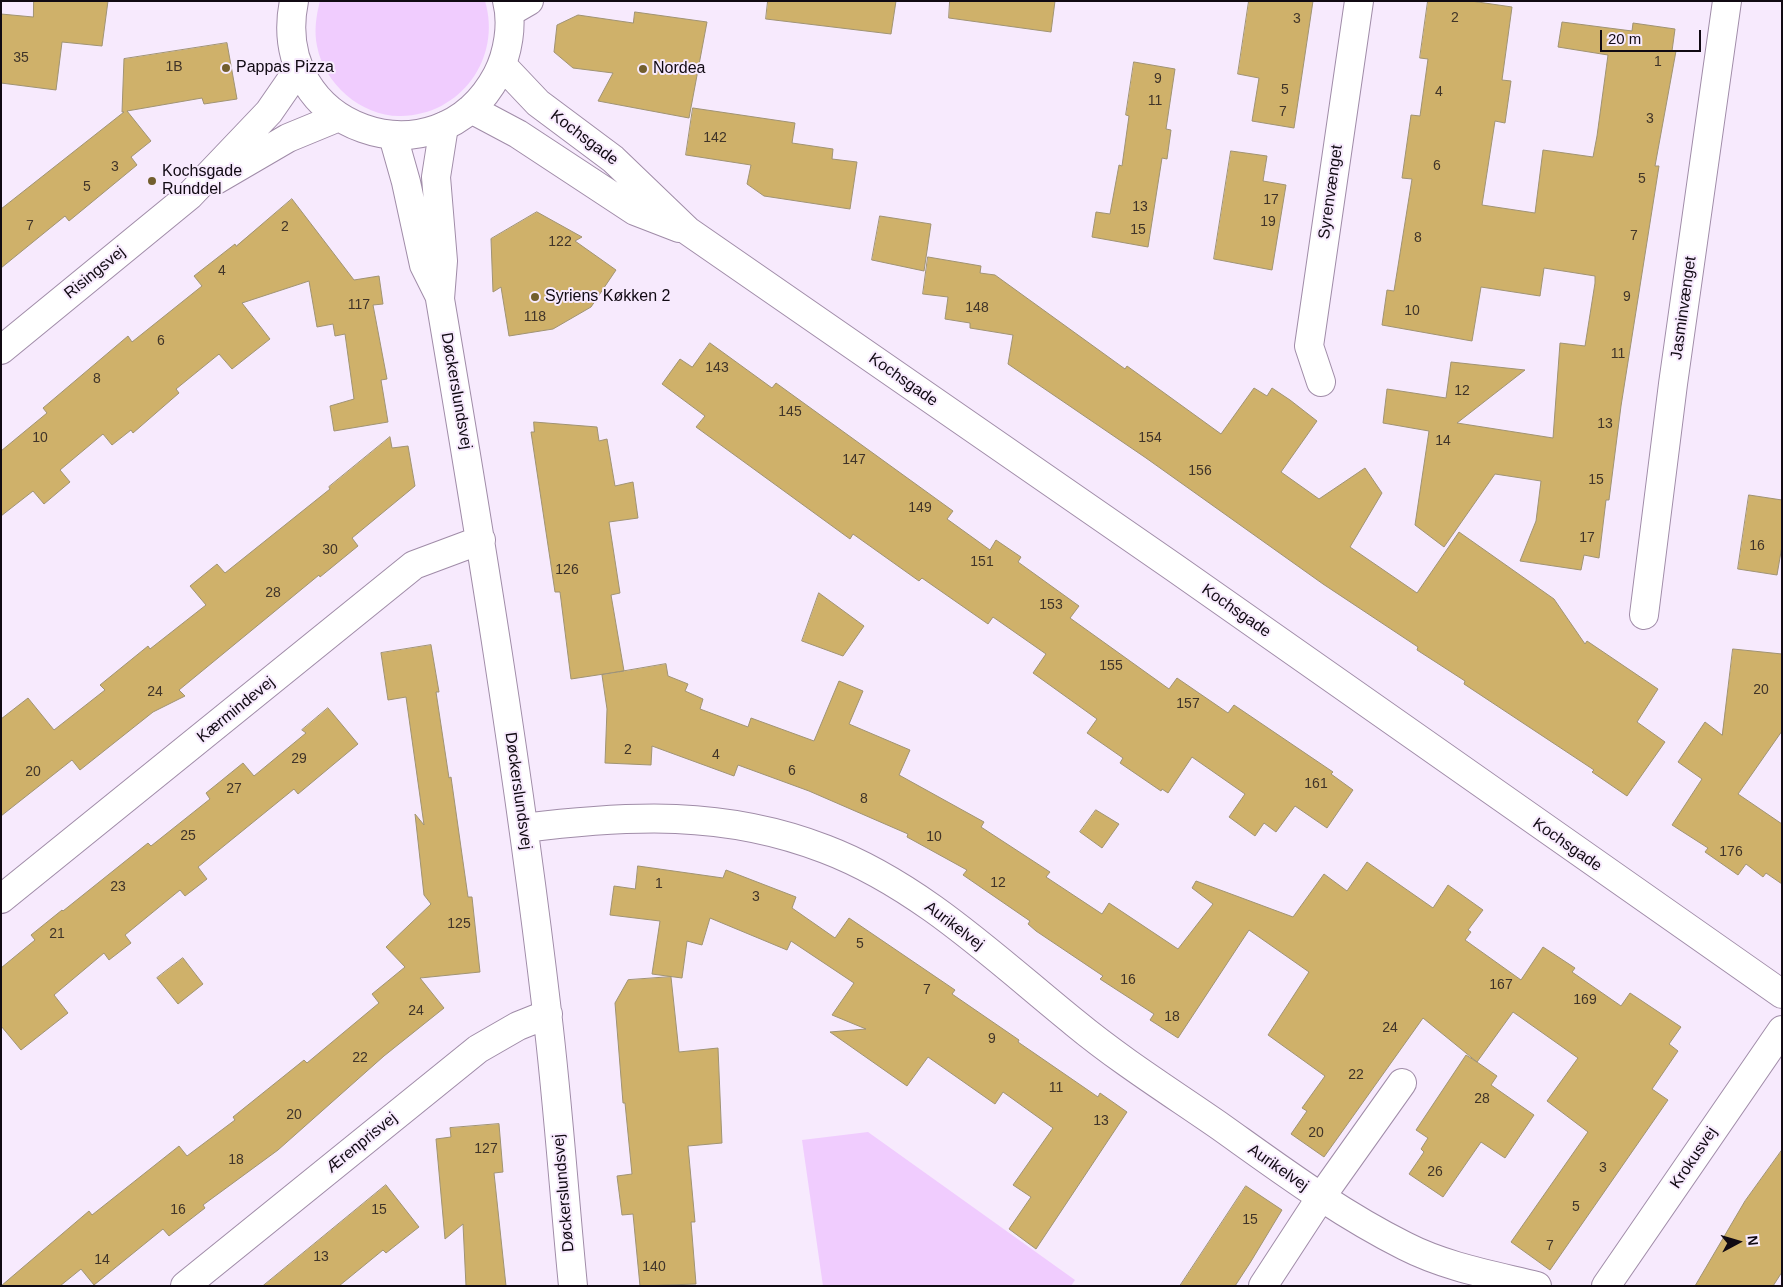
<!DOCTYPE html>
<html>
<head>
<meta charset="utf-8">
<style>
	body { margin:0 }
	#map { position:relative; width:1783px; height:1287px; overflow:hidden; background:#f7eafd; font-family:Arial,sans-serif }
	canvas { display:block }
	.frame { position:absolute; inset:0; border:2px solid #110a13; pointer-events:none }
	.north { position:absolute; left:1713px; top:1217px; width:50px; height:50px; -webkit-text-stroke:4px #f7eafd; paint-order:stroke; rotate:84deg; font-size:14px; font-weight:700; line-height:20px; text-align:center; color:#110a13 }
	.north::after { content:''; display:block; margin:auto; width:18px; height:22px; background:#110a13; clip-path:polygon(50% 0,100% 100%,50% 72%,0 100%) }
	.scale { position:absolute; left:1600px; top:30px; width:101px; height:22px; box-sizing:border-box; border:2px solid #110a13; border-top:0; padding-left:6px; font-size:15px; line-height:18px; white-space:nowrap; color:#110a13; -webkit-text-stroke:4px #f7eafd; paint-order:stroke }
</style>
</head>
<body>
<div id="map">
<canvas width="1783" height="1287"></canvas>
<div class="frame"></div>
<div class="north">N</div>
<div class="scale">20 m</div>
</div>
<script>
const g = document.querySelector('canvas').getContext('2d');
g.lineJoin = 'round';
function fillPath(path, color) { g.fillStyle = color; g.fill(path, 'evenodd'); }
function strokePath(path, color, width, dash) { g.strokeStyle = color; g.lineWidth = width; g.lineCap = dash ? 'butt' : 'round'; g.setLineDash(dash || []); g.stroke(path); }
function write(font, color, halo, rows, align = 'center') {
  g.font = font + ' Arial,sans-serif'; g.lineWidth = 4; g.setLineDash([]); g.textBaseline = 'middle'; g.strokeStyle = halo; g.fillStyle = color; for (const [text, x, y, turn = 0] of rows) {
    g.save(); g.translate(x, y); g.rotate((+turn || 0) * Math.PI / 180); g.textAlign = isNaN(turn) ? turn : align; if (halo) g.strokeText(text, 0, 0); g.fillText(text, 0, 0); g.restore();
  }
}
fillPath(new Path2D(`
	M 320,1 L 485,1 C 502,58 461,115 401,116 C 362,117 324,84 317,46 C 314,31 316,16 320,1 Z
	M 868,1132 L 1075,1280 L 1071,1286 L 823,1286 L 802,1140 Z`), '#f0ccfe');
const building = new Path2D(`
	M 34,1 L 108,1 L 102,46 L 62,42 L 56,90 L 1,83 L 1,14 L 33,17 Z
	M 768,1 L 896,1 L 891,34 L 766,19 Z
	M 950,1 L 1055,1 L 1051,32 L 949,18 Z
	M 1249,1 L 1313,1 L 1294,128 L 1252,121 L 1259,78 L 1238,74 Z
	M 1428,1 L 1471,1 L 1512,7 L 1502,80 L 1511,81 L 1505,123 L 1495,121 L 1482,205 L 1535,213 L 1543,150 L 1593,157 L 1597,136 L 1608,55 L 1558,47 L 1562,22 L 1632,31 L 1633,23 L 1675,29 L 1672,51 L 1676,51 L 1655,166 L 1659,166 L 1621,406 L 1609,500 L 1606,500 L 1599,558 L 1584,555 L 1581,570 L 1520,561 L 1536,521 L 1541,481 L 1495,474 L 1444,547 L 1415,525 L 1429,431 L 1383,423 L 1387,389 L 1446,398 L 1451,362 L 1525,370 L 1457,423 L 1553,438 L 1560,343 L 1585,346 L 1595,283 L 1595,276 L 1544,268 L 1540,296 L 1481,287 L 1472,341 L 1382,325 L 1387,290 L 1394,291 L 1412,179 L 1402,178 L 1411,115 L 1420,116 L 1428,59 L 1420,58 Z
	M 635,12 L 707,22 L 689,118 L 598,101 L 613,73 L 573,68 L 554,52 L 557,25 L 578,15 L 633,23 Z
	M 227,43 L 237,99 L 204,104 L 202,98 L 127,111 L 151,141 L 131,157 L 137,165 L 69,221 L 65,216 L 1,268 L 1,209 L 124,112 L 122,112 L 124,59 Z
	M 1134,62 L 1175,69 L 1166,129 L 1171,130 L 1167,159 L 1162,158 L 1148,247 L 1092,237 L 1096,212 L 1110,214 L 1119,165 L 1122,166 L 1129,116 L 1126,115 Z
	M 693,108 L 795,123 L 792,143 L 833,149 L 832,159 L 857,162 L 850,209 L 764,196 L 747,184 L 751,165 L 686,155 Z
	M 1231,151 L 1267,156 L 1263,181 L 1286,185 L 1272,270 L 1214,259 Z
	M 292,199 L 354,280 L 379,276 L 383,304 L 373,305 L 387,379 L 381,380 L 388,422 L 334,431 L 330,406 L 354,399 L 345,334 L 335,336 L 333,324 L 317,327 L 309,281 L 242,303 L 270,339 L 232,369 L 219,354 L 176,389 L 179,393 L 133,433 L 131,430 L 112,445 L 103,434 L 60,470 L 70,482 L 44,504 L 33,491 L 1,516 L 1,451 L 47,413 L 43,408 L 128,336 L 132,342 L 202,286 L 194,276 L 235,244 L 236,246 Z
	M 537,212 L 582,237 L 575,241 L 616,270 L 591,307 L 553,329 L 509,336 L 501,287 L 493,292 L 491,239 Z
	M 880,216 L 931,224 L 924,271 L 872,260 Z
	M 928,257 L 981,266 L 980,273 L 995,275 L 1125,369 L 1127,366 L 1221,434 L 1254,388 L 1267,396 L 1272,388 L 1290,400 L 1317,421 L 1281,472 L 1319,499 L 1365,468 L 1382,493 L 1350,547 L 1417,593 L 1459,532 L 1554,599 L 1585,644 L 1587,641 L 1658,689 L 1637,722 L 1665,742 L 1627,796 L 1592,772 L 1594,770 L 1464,684 L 1465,681 L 1417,650 L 1418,647 L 1323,584 L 1146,458 L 1008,364 L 1013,335 L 970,328 L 970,323 L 945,319 L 948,297 L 923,294 Z
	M 710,343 L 772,388 L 776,383 L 953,511 L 947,519 L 990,550 L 996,540 L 1021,557 L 1018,562 L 1079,606 L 1070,618 L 1169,689 L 1177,678 L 1228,713 L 1234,705 L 1333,772 L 1331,774 L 1353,790 L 1327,828 L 1295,806 L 1276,832 L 1264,823 L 1255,836 L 1229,817 L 1245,794 L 1192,757 L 1168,793 L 1162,789 L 1161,791 L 1120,763 L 1123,758 L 1087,733 L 1097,719 L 1033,673 L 1046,654 L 993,617 L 988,624 L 922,578 L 919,581 L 853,534 L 850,539 L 696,427 L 705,416 L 662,384 L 680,359 L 692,367 Z
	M 534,422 L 597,427 L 599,441 L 607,439 L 615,486 L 633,482 L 638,518 L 609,522 L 620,593 L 611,595 L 624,671 L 571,679 L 560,592 L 555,592 L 531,432 L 534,432 Z
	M 390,437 L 392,448 L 408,446 L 415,486 L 352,538 L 358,546 L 320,577 L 319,575 L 179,690 L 185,696 L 153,712 L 80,770 L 72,760 L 1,816 L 1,719 L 28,698 L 54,730 L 105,690 L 100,685 L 148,646 L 150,649 L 206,605 L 190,586 L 217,564 L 225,573 L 330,489 L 329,487 Z
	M 1749,495 L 1782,500 L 1782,546 L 1777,575 L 1738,569 Z
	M 819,593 L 864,626 L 843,656 L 802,641 Z
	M 431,645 L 439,692 L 436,692 L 449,778 L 451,777 L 468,897 L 472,897 L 480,972 L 420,978 L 444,1008 L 384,1056 L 278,1150 L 203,1205 L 205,1208 L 169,1236 L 163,1229 L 94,1285 L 81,1269 L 60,1286 L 1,1286 L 89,1211 L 92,1215 L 179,1146 L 187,1156 L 235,1120 L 233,1117 L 304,1060 L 307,1063 L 379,1003 L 372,994 L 405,967 L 386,947 L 431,904 L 424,895 L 415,814 L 424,825 L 406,697 L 388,700 L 381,653 Z
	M 1733,649 L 1782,654 L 1782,731 L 1738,794 L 1782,824 L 1782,884 L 1766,873 L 1763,877 L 1746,864 L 1738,875 L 1705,852 L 1708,848 L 1672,825 L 1702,779 L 1678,762 L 1705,722 L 1722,735 Z
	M 666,664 L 668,676 L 688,684 L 685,691 L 703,699 L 700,709 L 748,727 L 751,718 L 814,741 L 839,681 L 863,691 L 849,724 L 910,750 L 899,775 L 984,822 L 981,827 L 1050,872 L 1046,877 L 1102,914 L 1109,903 L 1178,949 L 1213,904 L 1192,888 L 1196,881 L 1293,917 L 1324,874 L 1347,891 L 1367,862 L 1433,908 L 1448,885 L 1483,910 L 1468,930 L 1471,932 L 1465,940 L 1521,980 L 1543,947 L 1575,968 L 1572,972 L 1621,1006 L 1630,993 L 1681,1027 L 1669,1044 L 1678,1051 L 1652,1089 L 1668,1100 L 1550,1270 L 1511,1242 L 1588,1132 L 1547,1101 L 1578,1058 L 1513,1012 L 1477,1062 L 1497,1076 L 1491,1085 L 1534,1115 L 1505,1158 L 1481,1142 L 1443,1197 L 1409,1174 L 1424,1152 L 1421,1149 L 1428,1138 L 1416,1130 L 1466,1055 L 1477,1062 L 1423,1018 L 1324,1157 L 1291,1134 L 1307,1111 L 1302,1108 L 1325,1076 L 1268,1035 L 1309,972 L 1249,930 L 1178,1038 L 1150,1020 L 1154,1014 L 1100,979 L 1103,976 L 1036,931 L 1028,924 L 1030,921 L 963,875 L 967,870 L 907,837 L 908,834 L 809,791 L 738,765 L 734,776 L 652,746 L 651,765 L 605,763 L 607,709 L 602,675 Z
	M 328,708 L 358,744 L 298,794 L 294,789 L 198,867 L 207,879 L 185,896 L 180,890 L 125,935 L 131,943 L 109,960 L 104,953 L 54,995 L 68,1013 L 21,1050 L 1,1026 L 1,968 L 35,940 L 31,935 L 62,910 L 63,911 L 148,843 L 151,846 L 210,799 L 206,793 L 243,763 L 254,776 L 306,733 L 302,730 Z
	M 1096,810 L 1119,824 L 1102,848 L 1080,832 Z
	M 638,866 L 723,878 L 726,870 L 796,897 L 792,908 L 835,938 L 849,918 L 955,990 L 952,994 L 1019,1040 L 1018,1042 L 1098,1097 L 1100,1093 L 1127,1112 L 1036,1249 L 1009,1229 L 1031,1197 L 1013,1185 L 1053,1128 L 1003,1092 L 995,1104 L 928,1057 L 907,1086 L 830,1032 L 866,1029 L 832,1015 L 854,983 L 791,941 L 787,950 L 710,918 L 702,945 L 687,941 L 682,978 L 652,974 L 660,921 L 610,915 L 614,886 L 635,889 Z
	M 183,958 L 203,984 L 178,1004 L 157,978 Z
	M 671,977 L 679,1052 L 718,1048 L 722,1143 L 688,1146 L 695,1222 L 691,1222 L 696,1284 L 640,1286 L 633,1214 L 622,1215 L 617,1176 L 632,1174 L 625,1103 L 623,1103 L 615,1003 L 628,980 Z
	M 499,1124 L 503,1172 L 494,1173 L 506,1286 L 466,1286 L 463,1224 L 445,1239 L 436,1139 L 451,1137 L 450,1128 Z
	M 1782,1150 L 1782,1272 L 1773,1286 L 1695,1286 L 1745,1201 Z
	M 386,1185 L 419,1227 L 386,1253 L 383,1250 L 339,1286 L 263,1286 Z
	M 1246,1186 L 1282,1210 L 1250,1263 L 1235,1286 L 1180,1286 Z`);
fillPath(building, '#cfb16a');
strokePath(building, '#a09373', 1);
const minor = new Path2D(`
	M 510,12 L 529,1
	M 444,126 L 436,177 L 443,261 L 440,299 C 480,536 519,773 547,1012 C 558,1103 564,1194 573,1286
	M 393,136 L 406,182 L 424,265 L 440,297
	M 1321,382 L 1309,346 L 1359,1
	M 1644,615 L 1673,384 L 1727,1
	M 524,828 C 629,815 724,810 825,849 C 920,885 997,960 1075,1023 C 1121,1061 1172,1093 1221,1127 C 1280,1169 1339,1213 1405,1246 C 1446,1267 1492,1275 1537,1286
	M 1,899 L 414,565 L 481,540
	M 185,1286 L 478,1049 L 518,1026 L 548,1014
	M 1263,1286 L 1321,1197 L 1402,1083
	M 1606,1286 L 1782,1030`);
const tertiary = new Path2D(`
	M 294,1 C 268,129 437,188 497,75 C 508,54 513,24 507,1
	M 502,65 L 538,103 L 613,159 L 688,231 L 1175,568 L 1782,994
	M 471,109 L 518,134 L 635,211 L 679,228
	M 216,180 L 288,138 L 339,117
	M 1,350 L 189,196 L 269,112 L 298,70`);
strokePath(minor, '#a08ca8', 30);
strokePath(tertiary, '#a08ca8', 30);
strokePath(minor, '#fff', 28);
strokePath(tertiary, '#fff', 28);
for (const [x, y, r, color] of [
	[226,68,5,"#725e2d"],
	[643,69,5,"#725e2d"],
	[152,181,5,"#725e2d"],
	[535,297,5,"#725e2d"]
]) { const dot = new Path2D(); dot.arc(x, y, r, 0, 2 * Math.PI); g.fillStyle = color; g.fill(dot); strokePath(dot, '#f7eafd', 2); }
write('14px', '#403429', null, [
	["2",1455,18],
	["3",1297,19],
	["35",21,58],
	["1",1658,62],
	["1B",174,67],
	["9",1158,79],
	["5",1285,90],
	["4",1439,92],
	["11",1155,101],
	["7",1283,112],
	["3",1650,119],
	["142",715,138],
	["6",1437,166],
	["3",115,167],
	["5",1642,179],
	["5",87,187],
	["17",1271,200],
	["13",1140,207],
	["19",1268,222],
	["7",30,226],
	["2",285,227],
	["15",1138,230],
	["7",1634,236],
	["8",1418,238],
	["122",560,242],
	["4",222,271],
	["9",1627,297],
	["117",359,305],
	["148",977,308],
	["10",1412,311],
	["118",535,317],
	["6",161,341],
	["11",1618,354],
	["143",717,368],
	["8",97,379],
	["12",1462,391],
	["145",790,412],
	["13",1605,424],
	["10",40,438],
	["154",1150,438],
	["14",1443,441],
	["147",854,460],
	["156",1200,471],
	["15",1596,480],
	["149",920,508],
	["17",1587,538],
	["16",1757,546],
	["30",330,550],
	["151",982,562],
	["126",567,570],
	["28",273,593],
	["153",1051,605],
	["155",1111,666],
	["20",1761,690],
	["24",155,692],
	["157",1188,704],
	["2",628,750],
	["4",716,755],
	["29",299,759],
	["6",792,771],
	["20",33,772],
	["161",1316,784],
	["27",234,789],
	["8",864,799],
	["25",188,836],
	["10",934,837],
	["176",1731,852],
	["12",998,883],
	["1",659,884],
	["23",118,887],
	["3",756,897],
	["125",459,924],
	["21",57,934],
	["5",860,944],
	["16",1128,980],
	["167",1501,985],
	["7",927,990],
	["169",1585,1000],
	["24",416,1011],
	["18",1172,1017],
	["24",1390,1028],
	["9",992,1039],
	["22",360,1058],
	["22",1356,1075],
	["11",1056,1088],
	["28",1482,1099],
	["20",294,1115],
	["13",1101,1121],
	["20",1316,1133],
	["127",486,1149],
	["18",236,1160],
	["3",1603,1168],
	["26",1435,1172],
	["5",1576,1207],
	["16",178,1210],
	["15",379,1210],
	["15",1250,1220],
	["7",1550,1246],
	["13",321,1257],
	["14",102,1260],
	["140",654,1267]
]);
write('16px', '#110a13', '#f7eafd', [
	["Pappas Pizza",236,68],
	["Nordea",653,69],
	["Kochsgade",162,172],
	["Runddel",162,190],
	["Syriens Køkken 2",545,297]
], 'left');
write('16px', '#110a13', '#f7eafd', [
	["Kochsgade",584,138,37],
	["Syrenvænget",1331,192,-82],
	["Risingsvej",95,273,-39],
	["Jasminvænget",1684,308,-82],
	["Kochsgade",903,380,35],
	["Døckerslundsvej",456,391,80],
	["Kochsgade",1236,611,35],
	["Kærmindevej",236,710,-39],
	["Døckerslundsvej",518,791,82],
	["Kochsgade",1567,845,35],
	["Aurikelvej",954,926,37],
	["Ærenprisvej",362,1143,-39],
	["Krokusvej",1694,1158,-56],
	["Aurikelvej",1278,1168,35],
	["Døckerslundsvej",564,1193,-95]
]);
</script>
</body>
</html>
